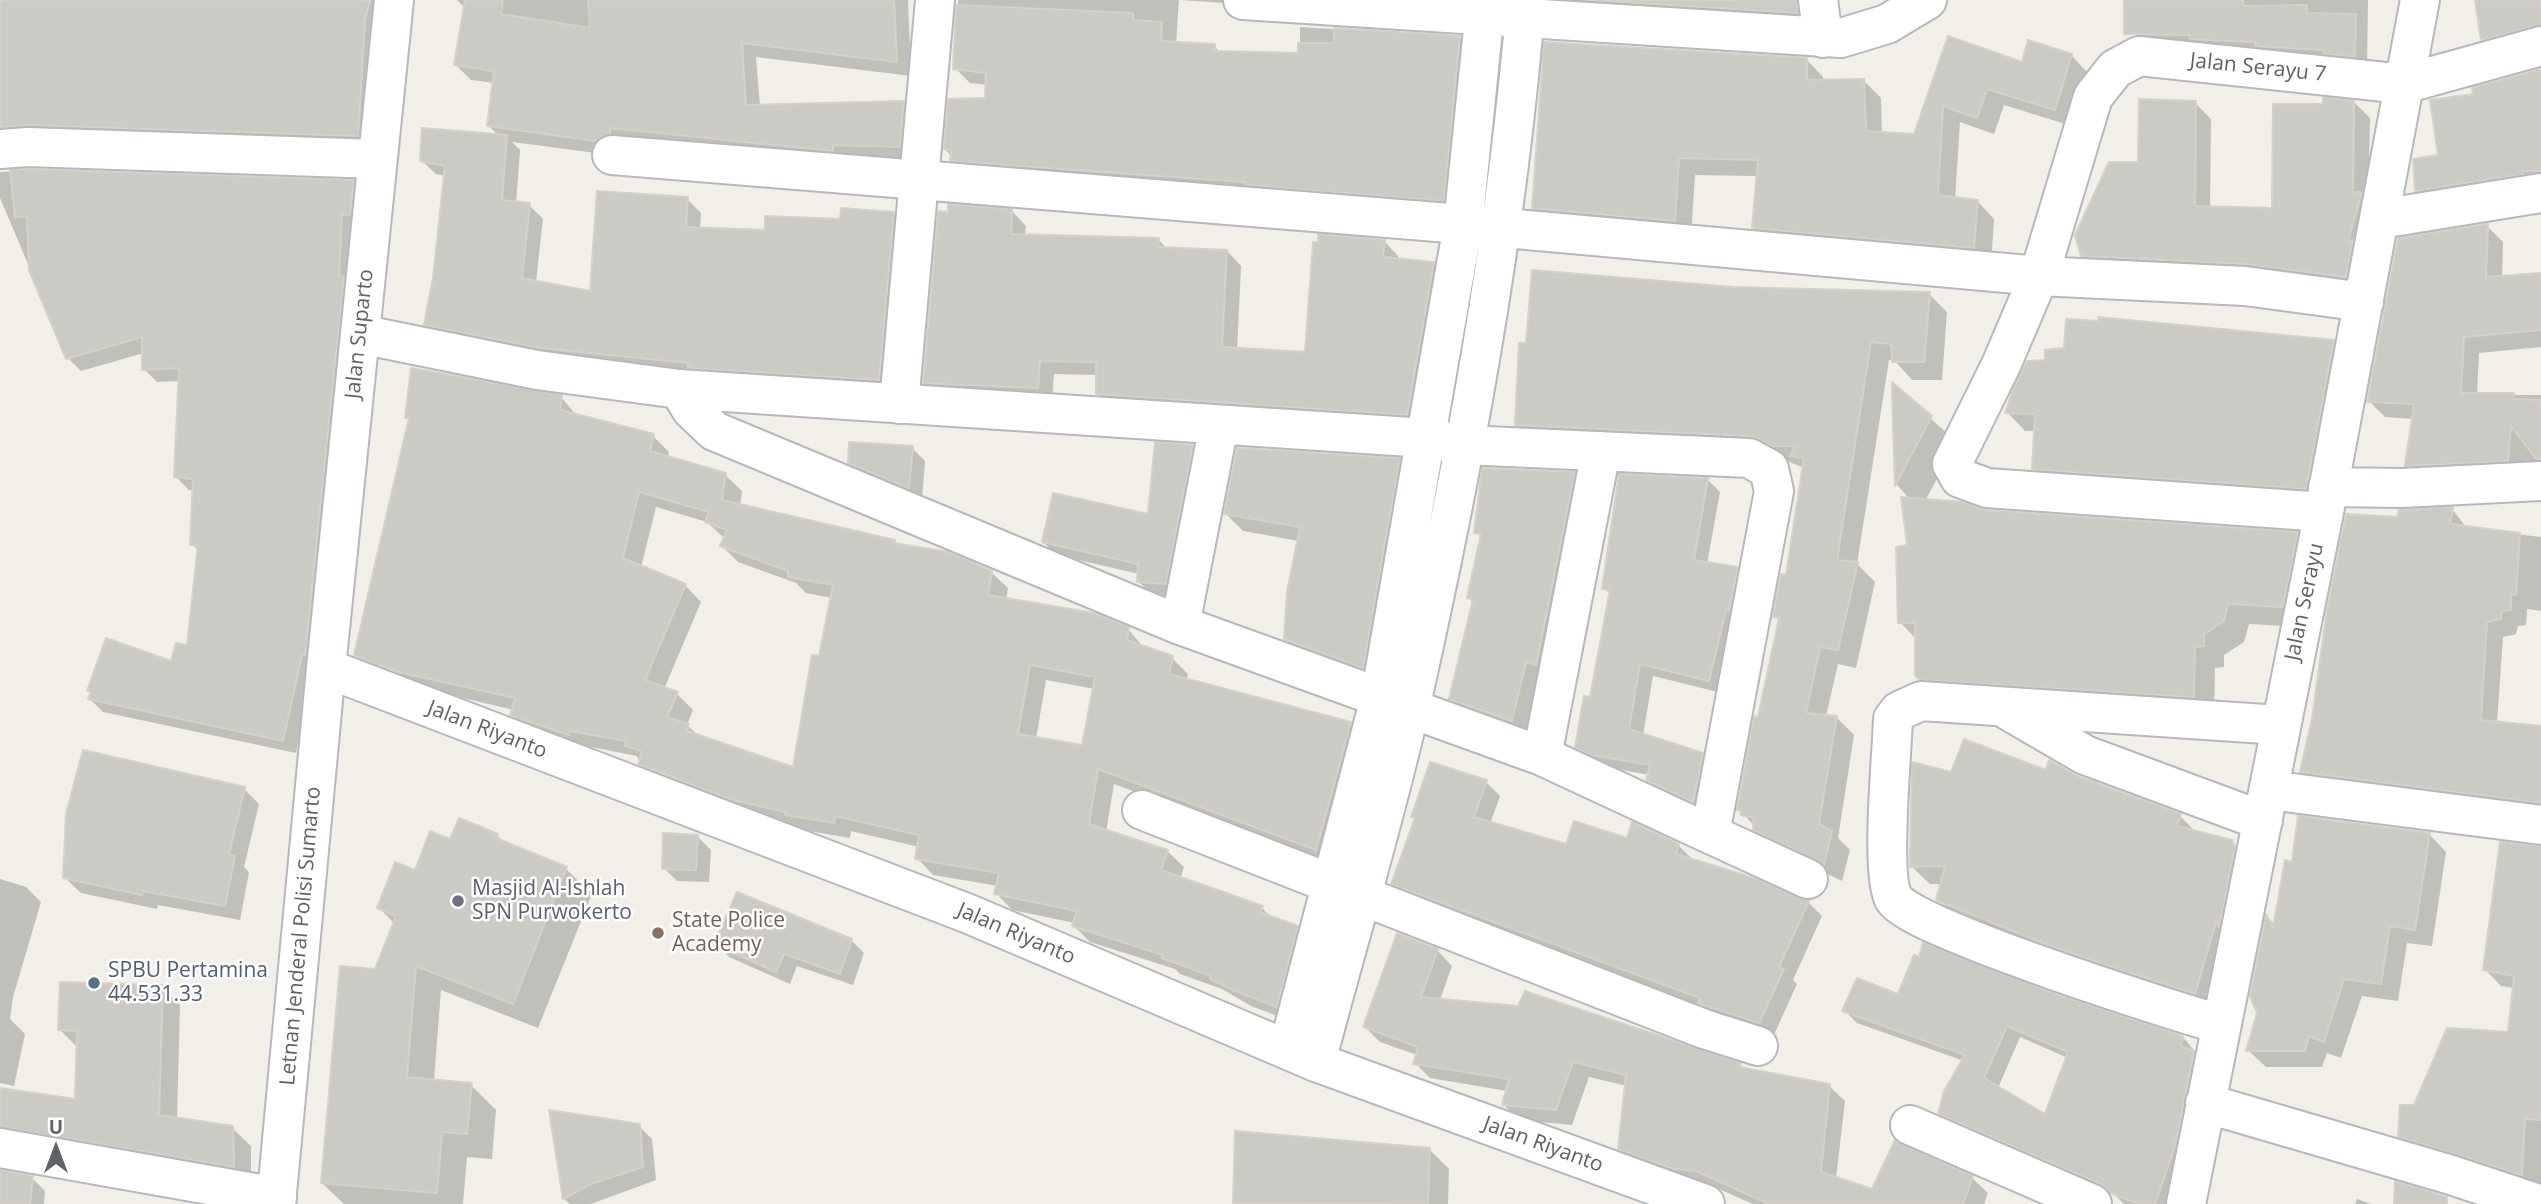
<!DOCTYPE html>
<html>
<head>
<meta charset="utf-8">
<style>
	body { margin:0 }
	#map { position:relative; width:2541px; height:1204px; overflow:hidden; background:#f1efe8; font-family:"Open Sans",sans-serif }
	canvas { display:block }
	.north { position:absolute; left:21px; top:1113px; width:70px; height:70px; -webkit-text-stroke:5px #fff; paint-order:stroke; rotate:0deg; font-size:19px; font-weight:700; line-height:28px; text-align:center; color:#5f6368 }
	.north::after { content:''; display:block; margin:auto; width:24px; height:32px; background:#5f6368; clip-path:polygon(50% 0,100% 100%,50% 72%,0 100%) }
</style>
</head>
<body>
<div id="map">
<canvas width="2541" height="1204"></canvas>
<div class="north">U</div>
</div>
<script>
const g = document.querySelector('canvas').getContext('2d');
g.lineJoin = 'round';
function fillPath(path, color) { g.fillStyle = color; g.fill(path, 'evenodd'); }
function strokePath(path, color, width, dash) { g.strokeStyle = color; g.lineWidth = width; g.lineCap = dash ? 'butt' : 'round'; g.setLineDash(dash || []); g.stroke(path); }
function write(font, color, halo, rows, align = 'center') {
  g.font = font + ' "Open Sans",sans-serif'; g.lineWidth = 5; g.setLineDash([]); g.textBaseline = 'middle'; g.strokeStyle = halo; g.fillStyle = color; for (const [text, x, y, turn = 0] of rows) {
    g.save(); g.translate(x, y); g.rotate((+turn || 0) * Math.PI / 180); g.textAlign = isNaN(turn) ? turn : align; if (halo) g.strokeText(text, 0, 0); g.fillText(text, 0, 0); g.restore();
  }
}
fillPath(new Path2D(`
	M 0,0 L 386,0 L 371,150 L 0,147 Z
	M 457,0 L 908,0 L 911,76 L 756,57 L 760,106 L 903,102 L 918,117 L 914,162 L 611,155 L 512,142 L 520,150 L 516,204 L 529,205 L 543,219 L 536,282 L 591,293 L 687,199 L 701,213 L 700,230 L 766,232 L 893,213 L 907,227 L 892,393 L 703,381 L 440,338 L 426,324 L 435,278 L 446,176 L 436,174 L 422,161 L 499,136 L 489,126 L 494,83 L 471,80 L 456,65 L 465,8 Z
	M 958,0 L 1243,0 L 1239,4 L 1179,0 L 1176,44 L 1214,46 L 1221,53 L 1300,55 L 1300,27 L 1460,37 L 1475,52 L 1458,215 L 967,175 L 945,149 L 987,100 L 988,85 L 970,83 L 955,68 Z
	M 1554,0 L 1817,0 L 1811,26 L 1565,11 Z
	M 2146,0 L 2368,0 L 2367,68 L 2148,46 L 2135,34 Z
	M 2477,0 L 2541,0 L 2541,40 L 2496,52 L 2483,39 Z
	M 1949,38 L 2023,64 L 2071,55 L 2088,73 L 2072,126 L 2004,105 L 1994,134 L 1960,122 L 1955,199 L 1977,201 L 1994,219 L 1991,265 L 1771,245 L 1753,228 L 1758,176 L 1695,175 L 1691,238 L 1551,225 L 1533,208 L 1806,59 L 1823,77 L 1823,81 L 1864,81 L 1881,98 L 1882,134 L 1916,136 Z
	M 2541,98 L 2541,189 L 2433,206 L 2417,190 L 2440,156 Z
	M 2354,102 L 2370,118 L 2368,201 L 2361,292 L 2099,271 L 2083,255 L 2140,164 L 2195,103 L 2211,119 L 2210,208 L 2273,210 L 2324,106 Z
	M 28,171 L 353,182 L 366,195 L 314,667 L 296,753 L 103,712 L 90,699 L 92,693 L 89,690 L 173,663 L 189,647 L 199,551 L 192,544 L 194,490 L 189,490 L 176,477 L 180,381 L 157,382 L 144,369 L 144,353 L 81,371 L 68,358 L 0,198 L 0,172 Z
	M 1012,211 L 1026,226 L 1025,236 L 1158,239 L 1167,249 L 1227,251 L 1241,266 L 1237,350 L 1306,354 L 1384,241 L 1398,256 L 1398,260 L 1434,263 L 1448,278 L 1421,428 L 1112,408 L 1097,394 L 1098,375 L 1054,374 L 1052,402 L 939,397 L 925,382 Z
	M 2487,226 L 2503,242 L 2502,278 L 2541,275 L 2541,347 L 2479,353 L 2477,395 L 2541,395 L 2541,475 L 2423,481 L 2407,465 L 2414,419 L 2385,417 L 2369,401 Z
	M 1733,289 L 1929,294 L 1947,312 L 1942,380 L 1912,380 L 1894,360 L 1889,360 L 1857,564 L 1875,582 L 1856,668 L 1838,664 L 1826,716 L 1836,717 L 1854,735 L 1838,838 L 1850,850 L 1842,881 L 1774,848 L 1739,809 L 1780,622 L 1775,617 L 1788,577 L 1804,468 L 1770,454 L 1535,443 L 1516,425 Z
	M 2333,342 L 2352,360 L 2324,507 L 2053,487 L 2034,469 L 2036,431 L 2025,431 L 2007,412 L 2047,362 L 2066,350 Z
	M 1894,386 L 1957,442 L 1925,501 L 1985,512 L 2297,534 L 2318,555 L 2303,627 L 2249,624 L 2244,642 L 2224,655 L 2224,667 L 2215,668 L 2214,717 L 1938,696 L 1917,675 L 1917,640 L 1900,622 L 1909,547 L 1911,500 L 1897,485 Z
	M 561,397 L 577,416 L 653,436 L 669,452 L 668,458 L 725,475 L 742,491 L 740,506 L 894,542 L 991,572 L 1008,588 L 1006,600 L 1128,629 L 1144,648 L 1172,658 L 1188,674 L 1187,680 L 1350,724 L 1366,740 L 1332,865 L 1114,784 L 1106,832 L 1167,851 L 1184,867 L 1180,879 L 1262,908 L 1273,919 L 1297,928 L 1313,944 L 1293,1022 L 1251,1006 L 1222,989 L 1180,974 L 1175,969 L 1090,942 L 1074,926 L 1075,923 L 1012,910 L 996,893 L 998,886 L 933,875 L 917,858 L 919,847 L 851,831 L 850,838 L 803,830 L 751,815 L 656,780 L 640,763 L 637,756 L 586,746 L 585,750 L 529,731 L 512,715 L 514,710 L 412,686 L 372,671 L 356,655 L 410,421 L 407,417 ZM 656,507 L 707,522 L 725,539 L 722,546 L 738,562 L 796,583 L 806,593 L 832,598 L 795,769 L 700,737 L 687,725 L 693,710 L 677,694 L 664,689 L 701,602 L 685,585 L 641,567 ZM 1046,680 L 1095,689 L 1084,747 L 1036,739 Z
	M 1192,446 L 1205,459 L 1179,596 L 1152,595 L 1139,582 L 1139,574 L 1057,555 L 1043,542 L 1150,516 Z
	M 912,448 L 925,461 L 922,500 L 863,476 L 850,462 Z
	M 1399,460 L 1416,477 L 1380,684 L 1303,656 L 1286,639 L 1299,541 L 1243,531 L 1226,514 Z
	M 1574,474 L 1589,489 L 1528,735 L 1467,714 L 1451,699 L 1474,603 L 1468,598 L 1482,538 L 1476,532 Z
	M 1708,480 L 1720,492 L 1707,564 L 1737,569 L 1749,582 L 1722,693 L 1653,676 L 1643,735 L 1702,755 L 1715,768 L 1705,813 L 1660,792 L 1648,779 L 1649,775 L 1606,767 L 1590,759 L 1577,747 L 1591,699 L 1611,595 L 1604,588 Z
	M 2452,509 L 2467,528 L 2541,537 L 2541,611 L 2527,609 L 2526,625 L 2518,626 L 2516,634 L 2503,637 L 2497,723 L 2541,727 L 2541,817 L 2317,787 L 2301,771 L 2399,519 Z
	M 2047,773 L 2077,777 L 2180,816 L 2198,834 L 2231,842 L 2249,860 L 2213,1011 L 1956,917 L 1938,899 L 1942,884 L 1930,884 L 1912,867 L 1952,774 Z
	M 1486,782 L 1500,796 L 1490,824 L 1567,846 L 1628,840 L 1678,845 L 1693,860 L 1808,902 L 1822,916 L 1793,980 L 1797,984 L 1773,1037 L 1714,1017 L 1704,1007 L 1408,897 L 1393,883 L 1417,820 L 1413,817 Z
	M 244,789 L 259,804 L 244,867 L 249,872 L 240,920 L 158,905 L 157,909 L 81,893 L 65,878 Z
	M 2429,834 L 2446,852 L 2432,946 L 2407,943 L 2398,1001 L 2362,996 L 2341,1058 L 2327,1053 L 2322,1067 L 2266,1067 L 2248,1050 L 2259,1013 L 2267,917 L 2275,925 Z
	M 497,835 L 506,844 L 566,869 L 592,894 L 538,1028 L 441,990 L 434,1081 L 471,1085 L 496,1110 L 492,1159 L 467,1157 L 463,1204 L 344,1204 L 322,1183 L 376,970 L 395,924 L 379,908 L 451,841 Z
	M 697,836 L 711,850 L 709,882 L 677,881 L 664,868 Z
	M 2541,849 L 2541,1192 L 2416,1153 L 2400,1136 L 2415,1107 L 2510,1033 L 2514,988 L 2501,986 L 2485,969 Z
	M 0,879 L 26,887 L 41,902 L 13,997 L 10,1019 L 25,1034 L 14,1086 L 0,1083 Z
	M 851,940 L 864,953 L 853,985 L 797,966 L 790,984 L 729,957 L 716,944 Z
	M 1437,950 L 1452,966 L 1440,1000 L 1829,1086 L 1845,1101 L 1836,1179 L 1873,1192 L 1972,1178 L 1988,1193 L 1984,1204 L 1753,1204 L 1712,1186 L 1690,1184 L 1636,1164 L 1620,1148 L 1627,1086 L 1589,1077 L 1572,1125 L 1519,1120 L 1504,1105 L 1507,1091 L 1430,1078 L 1415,1063 L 1417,1055 L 1380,1042 L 1365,1027 Z
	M 1920,959 L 2038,990 L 2183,1037 L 2206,1065 L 2172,1204 L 2124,1204 L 2116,1196 L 1953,1126 L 1940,1113 L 1964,1061 L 1857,1023 L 1844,1010 L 1899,997 ZM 2020,1037 L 2068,1058 L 2046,1116 L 1998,1088 Z
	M 162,987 L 180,1005 L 177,1119 L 232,1128 L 251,1146 L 251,1184 L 46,1148 L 28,1130 L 77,1101 L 79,1049 L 60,1030 Z
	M 551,1112 L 639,1126 L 652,1139 L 656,1180 L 591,1204 L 570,1204 L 564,1199 Z
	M 1430,1150 L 1449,1169 L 1448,1204 L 1235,1202 Z
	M 0,1174 L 32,1178 L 45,1191 L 44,1204 L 0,1204 Z
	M 2357,1199 L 2371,1204 L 2355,1204 Z`), '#0003');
const building = new Path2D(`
	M 0,0 L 370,0 L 365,20 L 358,136 L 29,125 L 0,127 Z
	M 465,0 L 503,0 L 501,14 L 590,28 L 588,0 L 894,0 L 897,62 L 742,43 L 746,105 L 904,101 L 900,147 L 833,145 L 833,151 L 610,128 L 610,134 L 596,141 L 487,126 L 494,71 L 454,65 Z
	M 1588,0 L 1797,0 L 1798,13 Z
	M 2124,0 L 2243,0 L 2243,6 L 2307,5 L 2307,13 L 2356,14 L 2355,57 L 2324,54 L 2324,50 L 2255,46 L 2255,42 L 2190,39 L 2190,35 L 2124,34 Z
	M 2475,0 L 2541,0 L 2541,25 L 2481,40 Z
	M 956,5 L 1133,13 L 1133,20 L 1162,22 L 1161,41 L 1215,44 L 1215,51 L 1298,53 L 1298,43 L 1334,43 L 1334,28 L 1460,36 L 1444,201 L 1245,185 L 1245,182 L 950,161 L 951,150 L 944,149 L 948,99 L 985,98 L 986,73 L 953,69 Z
	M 1948,36 L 2022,62 L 2028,40 L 2072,54 L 2055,110 L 1987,89 L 1977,118 L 1943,106 L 1938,195 L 1978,200 L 1974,248 L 1752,228 L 1758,160 L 1679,158 L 1675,221 L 1532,208 L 1544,42 L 1807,58 L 1807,80 L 1864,79 L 1866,131 L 1914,134 Z
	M 2541,69 L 2541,171 L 2523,171 L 2523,174 L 2415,191 L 2413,159 L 2438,155 L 2430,100 L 2473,94 L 2472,88 Z
	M 2323,97 L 2354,101 L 2353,192 L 2362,192 L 2348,241 L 2353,240 L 2346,277 L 2246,264 L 2081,256 L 2075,235 L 2109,162 L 2138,162 L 2139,99 L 2196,101 L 2195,206 L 2272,208 L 2273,104 L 2323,104 Z
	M 422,128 L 507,135 L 502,200 L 530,203 L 522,278 L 590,291 L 597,191 L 688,197 L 686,227 L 765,230 L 765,216 L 840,219 L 841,208 L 894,212 L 879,380 L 688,368 L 688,363 L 541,348 L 424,325 L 433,278 L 445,166 L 420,161 Z
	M 28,169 L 354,180 L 350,215 L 342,214 L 339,276 L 344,277 L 305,655 L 302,655 L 283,741 L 88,699 L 91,692 L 87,691 L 106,638 L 171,661 L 176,643 L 187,645 L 198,545 L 190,545 L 193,479 L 174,477 L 179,368 L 142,370 L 142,337 L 66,359 L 29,270 L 27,216 L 15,218 L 10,170 Z
	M 948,204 L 1012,209 L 1011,234 L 1159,238 L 1158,247 L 1227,250 L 1222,347 L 1305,352 L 1313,242 L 1318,243 L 1318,234 L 1385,240 L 1383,257 L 1434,262 L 1407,415 L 1096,394 L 1096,362 L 1040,361 L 1038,388 L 923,383 L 938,211 L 948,212 Z
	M 2488,224 L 2486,277 L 2541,273 L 2541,330 L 2464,337 L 2461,393 L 2514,393 L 2513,399 L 2541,400 L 2541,459 L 2536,459 L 2511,426 L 2508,461 L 2405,466 L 2414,404 L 2367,402 L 2398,238 Z
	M 1532,270 L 1733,287 L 1930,292 L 1924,362 L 1892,362 L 1891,344 L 1871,342 L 1837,560 L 1858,562 L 1838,650 L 1820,647 L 1806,713 L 1837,716 L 1819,824 L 1832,831 L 1824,865 L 1753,830 L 1754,818 L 1741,815 L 1741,811 L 1737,810 L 1754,716 L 1758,717 L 1775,637 L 1779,618 L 1773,617 L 1781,574 L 1786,575 L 1804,458 L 1790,456 L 1795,446 L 1773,446 L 1750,436 L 1515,425 L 1519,343 L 1526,343 Z
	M 2098,317 L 2334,340 L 2306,489 L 2032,469 L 2035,414 L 2005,413 L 2012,392 L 2027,361 L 2045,360 L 2045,350 L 2064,348 L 2066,319 L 2099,321 Z
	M 411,368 L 562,395 L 560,410 L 654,434 L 650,451 L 726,473 L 722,500 L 895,540 L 894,543 L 948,552 L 992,571 L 988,595 L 1094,613 L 1129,627 L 1127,640 L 1173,656 L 1169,674 L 1351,722 L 1316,850 L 1098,769 L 1089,824 L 1168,850 L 1161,870 L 1263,906 L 1260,912 L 1298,926 L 1277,1007 L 1233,990 L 1210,979 L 1211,976 L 1162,958 L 1163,955 L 1072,926 L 1077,911 L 994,894 L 999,873 L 915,859 L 919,835 L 835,816 L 834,823 L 785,815 L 786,812 L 733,800 L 638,764 L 642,751 L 625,746 L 626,741 L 570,731 L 569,735 L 510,715 L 515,698 L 394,671 L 354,655 L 409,418 L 405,418 ZM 639,492 L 709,512 L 705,522 L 727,530 L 720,546 L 788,571 L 788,577 L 833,585 L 819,656 L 812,655 L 793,767 L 687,731 L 689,724 L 667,717 L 678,692 L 645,680 L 686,584 L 623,558 ZM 1030,665 L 1095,677 L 1082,745 L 1018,734 Z
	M 1892,382 L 1932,416 L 1895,486 L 1893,426 Z
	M 849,442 L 913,446 L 909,488 L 848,463 Z
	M 1155,442 L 1193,445 L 1166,584 L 1137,582 L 1138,564 L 1042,542 L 1053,493 L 1148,514 Z
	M 1237,448 L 1400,458 L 1363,668 L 1284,639 L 1287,592 L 1300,527 L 1224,514 Z
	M 1482,468 L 1575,472 L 1536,665 L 1526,662 L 1512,721 L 1449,699 L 1473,599 L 1467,598 L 1481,534 L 1474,533 Z
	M 1619,474 L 1708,478 L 1694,560 L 1738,567 L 1729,610 L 1726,610 L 1709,681 L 1640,664 L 1629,729 L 1703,753 L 1693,802 L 1646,780 L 1650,765 L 1591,755 L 1575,747 L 1584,696 L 1590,697 L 1610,590 L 1602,589 Z
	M 1901,497 L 1962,502 L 1985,510 L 2298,532 L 2283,607 L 2228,604 L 2224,621 L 2204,634 L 2204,646 L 2195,647 L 2194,697 L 1920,680 L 1915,675 L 1915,623 L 1898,623 L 1896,547 L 1907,545 Z
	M 2453,507 L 2450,524 L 2520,533 L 2516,595 L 2511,594 L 2511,610 L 2502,611 L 2501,619 L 2487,622 L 2481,720 L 2541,726 L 2541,803 L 2300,772 L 2312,719 L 2327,610 L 2346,514 L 2397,517 L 2399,510 Z
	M 1964,739 L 2046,770 L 2049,760 L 2077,776 L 2181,814 L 2177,826 L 2232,840 L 2235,847 L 2219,928 L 2216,922 L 2195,994 L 2053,947 L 1936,900 L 1945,866 L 1910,867 L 1912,762 L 1951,772 Z
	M 83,750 L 245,787 L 229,854 L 235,856 L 225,906 L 143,891 L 142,895 L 63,878 L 66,814 Z
	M 1430,762 L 1487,780 L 1474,817 L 1566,844 L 1574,821 L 1627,838 L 1632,822 L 1679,844 L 1676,854 L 1751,877 L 1809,901 L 1779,967 L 1784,969 L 1759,1023 L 1698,1003 L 1700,998 L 1391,884 L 1415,818 L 1411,817 Z
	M 2298,816 L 2430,833 L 2415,930 L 2390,926 L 2381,984 L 2344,979 L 2324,1042 L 2309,1036 L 2305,1051 L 2246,1051 L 2257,1013 L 2250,996 L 2266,914 L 2273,928 L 2285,860 L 2292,862 Z
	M 459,818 L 498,834 L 496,838 L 567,867 L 513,1004 L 416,966 L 407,1077 L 472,1083 L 467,1134 L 442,1132 L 437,1193 L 321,1183 L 340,966 L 375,969 L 396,916 L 377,908 L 395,862 L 415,870 L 430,831 L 450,839 Z
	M 663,833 L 698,835 L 696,870 L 662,869 Z
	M 2500,842 L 2541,846 L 2541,1120 L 2525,1119 L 2522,1175 L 2398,1137 L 2400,1105 L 2414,1105 L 2447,1028 L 2508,1032 L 2514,976 L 2483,970 Z
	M 737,892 L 852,939 L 840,974 L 784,954 L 776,972 L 714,944 Z
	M 1397,933 L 1438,949 L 1421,997 L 1518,1006 L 1525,991 L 1741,1063 L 1739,1067 L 1830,1084 L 1821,1172 L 1872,1189 L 1895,1140 L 1973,1176 L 1963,1204 L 1769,1204 L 1696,1171 L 1674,1169 L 1618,1149 L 1626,1075 L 1573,1062 L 1556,1110 L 1502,1105 L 1509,1079 L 1413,1064 L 1418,1047 L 1363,1027 Z
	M 1923,942 L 2039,988 L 2183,1036 L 2181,1046 L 2194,1051 L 2175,1146 L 2155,1204 L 2140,1204 L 2110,1193 L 2101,1184 L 1938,1114 L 1944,1091 L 1965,1055 L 1842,1011 L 1857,978 L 1898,994 L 1914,955 L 1919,957 ZM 2007,1026 L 2068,1052 L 2045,1114 L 1984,1078 Z
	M 60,982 L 163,985 L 159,1115 L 233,1126 L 234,1167 L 0,1127 L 0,1088 L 75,1099 L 77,1031 L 58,1030 Z
	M 549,1110 L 640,1124 L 643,1167 L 591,1184 L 563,1199 Z
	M 1235,1131 L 1430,1148 L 1428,1204 L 1233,1203 Z
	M 0,1170 L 33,1176 L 30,1204 L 0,1204 Z
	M 2395,1181 L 2447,1197 L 2447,1204 L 2394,1204 Z`);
fillPath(building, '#cccac5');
strokePath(building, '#d6d1c6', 2);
const minor = new Path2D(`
	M 1243,0 L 1841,38 L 1887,24 L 1927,0
	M 1818,0 L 1823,38
	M 0,149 L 28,147 L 377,159
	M 612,155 L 1449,223 L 2039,276 L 2245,286 L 2364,302
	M 2380,219 L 2541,193
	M 360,334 L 537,370 L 679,389 L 1426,438 L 1465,445 L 1749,458 L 1769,469 L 1774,491 L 1710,834 L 1542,756 L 1180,625 L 714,431 L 691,409 L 679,389
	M 899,404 L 935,0
	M 2328,487 L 2402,488 L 2541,481
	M 2324,512 L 1987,488 L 1960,478 L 1952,464 L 2001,365 L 2039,276 L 2093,97 L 2115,69 L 2139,56 L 2404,84 L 2541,46
	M 1180,625 L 1219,425
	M 2006,709 L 2085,755 L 2263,821
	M 1542,756 L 1601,451
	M 2269,790 L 2541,825
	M 1142,810 L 1704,1029 L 1758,1046
	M 1710,834 L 1808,879
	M 2220,1024 C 2173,1011 1912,928 1894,899 C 1880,876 1892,752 1893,719 L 1899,711 L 1921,701 L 2280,725
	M 1288,1050 L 1380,698 L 1463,225 L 1486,0
	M 1316,1062 C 1347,943 1384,824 1411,704 C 1463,472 1507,237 1526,0
	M 2205,1103 L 2448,1174 L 2539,1204
	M 1910,1125 L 2092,1204
	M 0,1148 L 277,1197
	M 2186,1204 L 2324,512 L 2420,0`);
const tertiary = new Path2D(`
	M 326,668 L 969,914 L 1316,1062 L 1705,1204
	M 276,1204 L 326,668 L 394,0`);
strokePath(minor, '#b5b8bc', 42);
strokePath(tertiary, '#b5b8bc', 42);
strokePath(minor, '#fff', 38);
strokePath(tertiary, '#fff', 38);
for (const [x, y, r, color] of [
	[458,901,7,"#6b7280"],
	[658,933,7,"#8d6e63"],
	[94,983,7,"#5c6f8a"]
]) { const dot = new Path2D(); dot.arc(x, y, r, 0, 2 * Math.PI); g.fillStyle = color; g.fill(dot); strokePath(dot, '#fff', 2.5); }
write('21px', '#5f6368', '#fff', [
	["Jalan Serayu 7",2258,68,6],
	["Jalan Suparto",360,334,-84],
	["Jalan Serayu",2305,602,-78],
	["Jalan Riyanto",487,730,21],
	["Jalan Riyanto",1016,934,23],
	["Letnan Jenderal Polisi Sumarto",301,936,-85],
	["Jalan Riyanto",1543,1145,20]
]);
write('21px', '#5b616d', '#fff', [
	["Masjid Al-Ishlah",472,889],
	["SPN Purwokerto",472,913]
], 'left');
write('21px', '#785e54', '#fff', [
	["State Police",672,921],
	["Academy",672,945]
], 'left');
write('21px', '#4e5e75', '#fff', [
	["SPBU Pertamina",108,971],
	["44.531.33",108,995]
], 'left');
</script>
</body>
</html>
